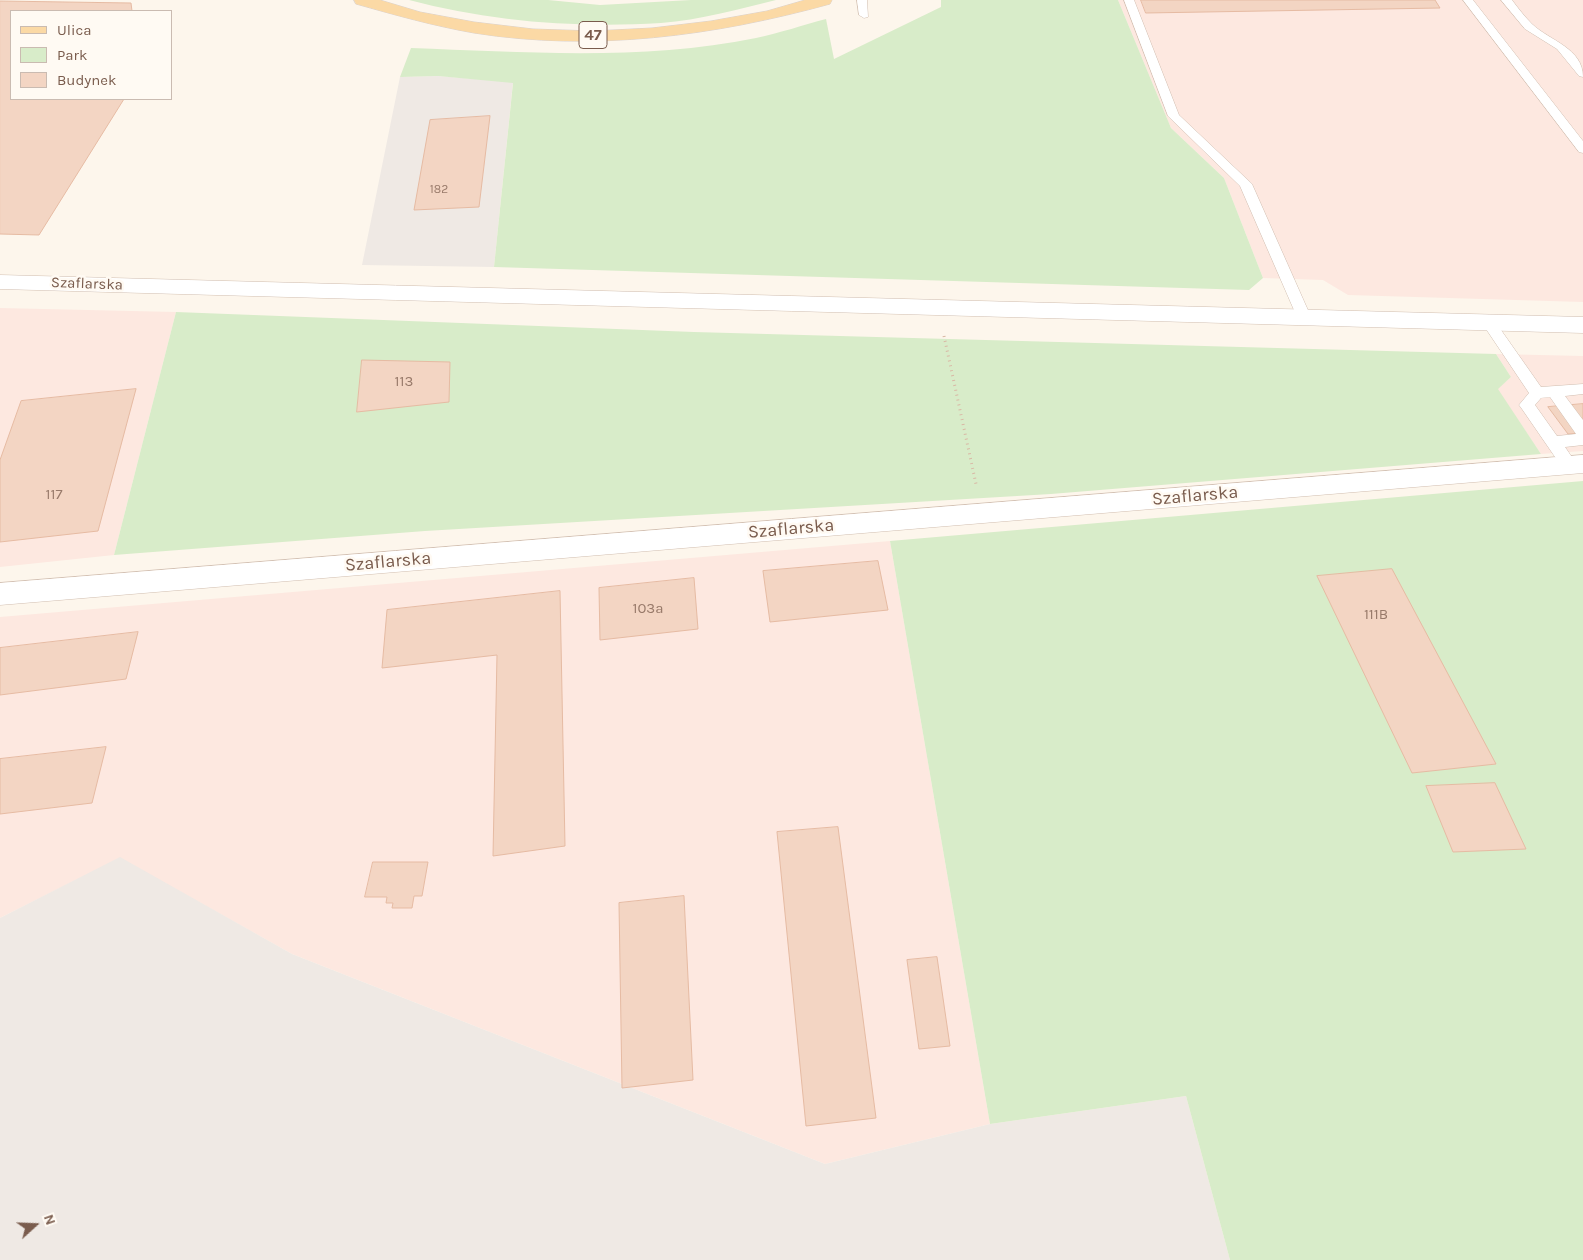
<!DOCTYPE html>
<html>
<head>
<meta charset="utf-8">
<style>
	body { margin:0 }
	#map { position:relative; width:1583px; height:1260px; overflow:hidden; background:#fdf6ec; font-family:Karla,sans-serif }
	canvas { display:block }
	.legend { position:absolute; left:10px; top:10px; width:162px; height:90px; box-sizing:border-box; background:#fffaf3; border:1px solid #cabbb1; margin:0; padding:6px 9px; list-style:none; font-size:15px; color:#7a5c4d }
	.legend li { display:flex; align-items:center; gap:10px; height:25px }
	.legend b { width:25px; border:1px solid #cabbb1 }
	.north { position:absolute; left:10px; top:1200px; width:50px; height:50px; -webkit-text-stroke:4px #fffaf3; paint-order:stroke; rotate:70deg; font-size:14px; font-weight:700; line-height:20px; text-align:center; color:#7a5c4d }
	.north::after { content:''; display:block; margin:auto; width:18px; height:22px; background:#7a5c4d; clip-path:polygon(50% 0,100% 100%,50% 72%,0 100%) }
</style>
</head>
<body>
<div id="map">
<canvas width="1583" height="1260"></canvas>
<ul class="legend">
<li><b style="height:6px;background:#fbd9a5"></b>Ulica</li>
<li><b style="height:14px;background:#d8ecc9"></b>Park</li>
<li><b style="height:14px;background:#f3d5c3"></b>Budynek</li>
</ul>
<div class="north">N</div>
</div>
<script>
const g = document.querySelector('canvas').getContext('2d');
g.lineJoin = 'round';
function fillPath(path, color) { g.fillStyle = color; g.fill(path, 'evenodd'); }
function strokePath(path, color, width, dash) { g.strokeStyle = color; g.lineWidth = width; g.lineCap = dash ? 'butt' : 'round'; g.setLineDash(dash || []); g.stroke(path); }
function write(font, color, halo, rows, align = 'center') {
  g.font = font + ' Karla,sans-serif'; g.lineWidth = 5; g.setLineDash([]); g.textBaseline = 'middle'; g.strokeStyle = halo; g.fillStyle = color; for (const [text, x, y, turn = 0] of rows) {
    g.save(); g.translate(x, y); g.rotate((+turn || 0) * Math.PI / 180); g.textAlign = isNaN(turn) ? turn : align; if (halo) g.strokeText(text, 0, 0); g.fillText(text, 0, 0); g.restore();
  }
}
fillPath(new Path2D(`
	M 1118,0 L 1583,0 L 1583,302 L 1348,295 L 1323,280 L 1263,278 L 1224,178 L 1171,128 Z
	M 0,308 L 176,312 L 114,555 L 0,567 Z
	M 1496,354 L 1583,356 L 1583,451 L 1541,454 L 1497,389 L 1511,377 Z
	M 890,541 L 990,1124 L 825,1164 L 292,954 L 120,858 L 0,918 L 0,617 Z`), '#fde8e0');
fillPath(new Path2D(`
	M 438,76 L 513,82 L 494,267 L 362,265 L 400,77 Z
	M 120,857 L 292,954 L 825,1164 L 990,1124 L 1186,1096 L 1230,1260 L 0,1260 L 0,918 Z`), '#efe9e4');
fillPath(new Path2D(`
	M 409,0 L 548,0 L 600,5 L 691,0 L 776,0 C 739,9 700,20 661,23 C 577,28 491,22 409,0 Z
	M 941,0 L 1118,0 L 1171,128 L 1224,178 L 1263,278 L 1249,290 L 494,267 L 513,83 L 438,76 L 400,77 L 411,48 C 524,52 644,61 756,38 C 780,33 803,25 826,19 L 834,59 L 941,7 Z
	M 176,312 L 694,332 L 1496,354 L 1511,377 L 1498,389 L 1541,454 L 1051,494 L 425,531 L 114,555 Z
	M 1583,481 L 1583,1260 L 1230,1260 L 1186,1096 L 990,1124 L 890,541 Z`), '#d8ecc9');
const building = new Path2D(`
	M 1141,0 L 1435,0 L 1440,8 L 1146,13 Z
	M 0,1 L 131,3 L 132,11 L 11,11 L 11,99 L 124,99 L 39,235 L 0,234 Z
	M 490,116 L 479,207 L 414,210 L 430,120 Z
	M 362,360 L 450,362 L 449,402 L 357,412 Z
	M 136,389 L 98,531 L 0,542 L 0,460 L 21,401 Z
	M 1583,404 L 1583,433 L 1568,434 L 1548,407 Z
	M 878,561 L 888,610 L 770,622 L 763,571 Z
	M 1392,569 L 1496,764 L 1412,773 L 1317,576 Z
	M 694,578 L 698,629 L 600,640 L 599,588 Z
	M 560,591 L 565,846 L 493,856 L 497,655 L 382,668 L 387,610 Z
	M 138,632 L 126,679 L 0,695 L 0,648 Z
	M 106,747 L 92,803 L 0,814 L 0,759 Z
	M 1495,783 L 1526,849 L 1453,852 L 1426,786 Z
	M 838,827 L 876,1118 L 806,1126 L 777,832 Z
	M 373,862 L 428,862 L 422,896 L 414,896 L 412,908 L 392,908 L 393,903 L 386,903 L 387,897 L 365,897 Z
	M 684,896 L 693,1080 L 622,1088 L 619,903 Z
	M 937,957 L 950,1046 L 919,1049 L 907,960 Z`);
fillPath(building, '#f3d5c3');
strokePath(building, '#e6bba3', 1);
const service = new Path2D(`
	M 857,0 L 867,0 L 868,17 L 864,18 L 859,15 Z
	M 1124,0 L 1134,0 L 1179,115 L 1252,184 L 1311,317 L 1309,320 L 1299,320 L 1297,317 L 1240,186 L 1168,116 Z
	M 1463,0 L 1473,0 L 1583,141 L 1583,153 L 1579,152 Z
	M 1501,0 L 1512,0 C 1518,8 1525,17 1532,24 C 1550,41 1583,48 1583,77 L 1579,76 L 1557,49 L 1525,29 Z
	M 1489,318 L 1494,320 L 1541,387 L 1583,384 L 1583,394 L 1565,396 L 1583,420 L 1583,445 L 1565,447 L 1578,466 L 1576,470 L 1564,470 L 1522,409 L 1519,405 L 1529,393 L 1482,323 ZM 1550,397 L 1576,434 L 1557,436 L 1535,405 L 1541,398 Z`);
const minor = new Path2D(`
	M 1583,455 L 1583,473 L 0,605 L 0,583 Z`);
const tertiary = new Path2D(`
	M 0,275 L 1583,317 L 1583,333 L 0,289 Z`);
const primary = new Path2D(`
	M 354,0 L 380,0 L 420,12 L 474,22 L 533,29 L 593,31 L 652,28 L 711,21 L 767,11 L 805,0 L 832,0 L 830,4 C 714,36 594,52 474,33 C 434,26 395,15 356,4 Z`);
strokePath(service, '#d1beb0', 1);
strokePath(minor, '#d1beb0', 1);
strokePath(tertiary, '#d1beb0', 1);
strokePath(primary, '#dad1cd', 1);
strokePath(new Path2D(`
	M 944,336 L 976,484`), '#d9b8a5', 3, [1, 4]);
fillPath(service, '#fff');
fillPath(minor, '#fff');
fillPath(tertiary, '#fff');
fillPath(primary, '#fbd9a5');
write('12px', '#987a6a', null, [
	["182",439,190]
]);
write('15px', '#7a5c4d', '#fffaf3', [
	["Szaflarska",87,284,2]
]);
write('15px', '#987a6a', null, [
	["113",404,382],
	["117",54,495],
	["103a",648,609],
	["111B",1376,615]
]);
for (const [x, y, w] of [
	[593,35,28]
]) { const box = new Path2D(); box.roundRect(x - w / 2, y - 13.5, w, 27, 4); g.fillStyle = '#fffaf3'; g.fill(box); strokePath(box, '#7a5c4d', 1); }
write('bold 16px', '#7a5c4d', null, [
	["47",593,35]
]);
write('18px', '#7a5c4d', '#fffaf3', [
	["Szaflarska",1195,496,-5],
	["Szaflarska",791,529,-5],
	["Szaflarska",388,562,-5]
]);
</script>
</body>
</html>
